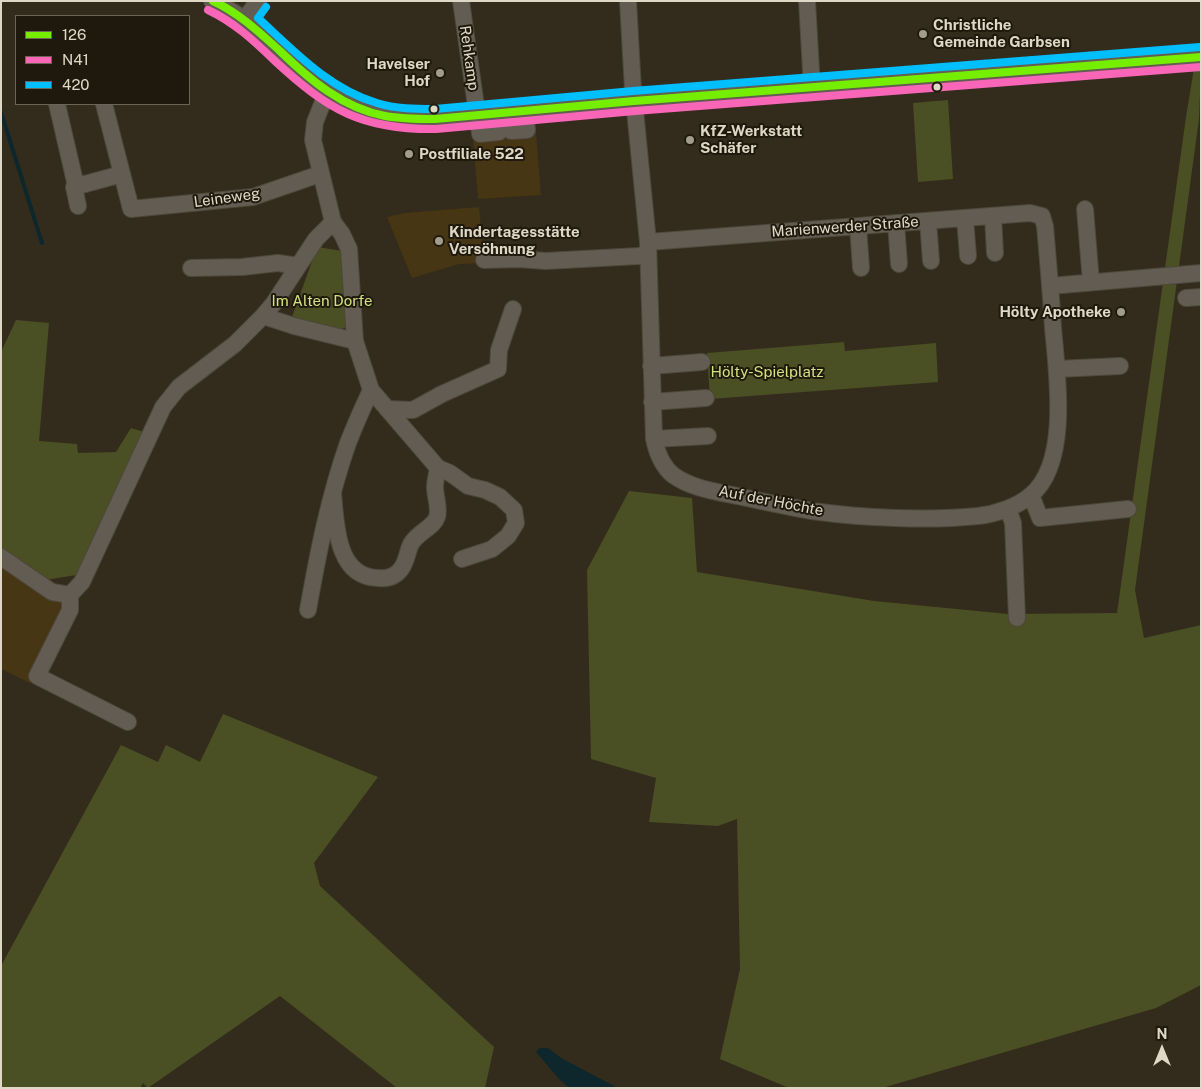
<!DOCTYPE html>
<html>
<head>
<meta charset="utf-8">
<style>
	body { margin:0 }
	#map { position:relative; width:1202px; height:1089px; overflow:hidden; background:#332c1c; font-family:"Public Sans",sans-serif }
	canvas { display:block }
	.frame { position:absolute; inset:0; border:2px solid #e0d8c7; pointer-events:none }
	.legend { position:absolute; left:15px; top:15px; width:175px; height:90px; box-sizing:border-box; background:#1f190d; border:1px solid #6c6557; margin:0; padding:6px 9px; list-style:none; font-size:15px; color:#e0d8c7 }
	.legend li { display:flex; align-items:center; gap:10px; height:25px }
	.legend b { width:25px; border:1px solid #6c6557 }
	.north { position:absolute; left:1137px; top:1024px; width:50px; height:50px; -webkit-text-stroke:4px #1f190d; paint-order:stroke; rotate:0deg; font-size:14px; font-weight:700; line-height:20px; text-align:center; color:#e0d8c7 }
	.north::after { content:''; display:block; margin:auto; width:18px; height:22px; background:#e0d8c7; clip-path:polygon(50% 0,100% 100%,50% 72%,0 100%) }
</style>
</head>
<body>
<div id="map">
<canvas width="1202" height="1089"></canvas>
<div class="frame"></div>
<ul class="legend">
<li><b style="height:6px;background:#76ee00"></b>126</li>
<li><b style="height:6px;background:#fa66b7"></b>N41</li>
<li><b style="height:6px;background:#00bfff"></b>420</li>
</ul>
<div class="north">N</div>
</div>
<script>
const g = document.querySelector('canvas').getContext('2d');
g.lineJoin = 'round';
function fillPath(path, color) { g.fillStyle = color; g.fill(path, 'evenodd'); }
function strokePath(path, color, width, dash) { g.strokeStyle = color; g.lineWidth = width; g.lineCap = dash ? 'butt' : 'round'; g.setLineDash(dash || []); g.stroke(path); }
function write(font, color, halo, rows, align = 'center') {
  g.font = font + ' "Public Sans",sans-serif'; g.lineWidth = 4; g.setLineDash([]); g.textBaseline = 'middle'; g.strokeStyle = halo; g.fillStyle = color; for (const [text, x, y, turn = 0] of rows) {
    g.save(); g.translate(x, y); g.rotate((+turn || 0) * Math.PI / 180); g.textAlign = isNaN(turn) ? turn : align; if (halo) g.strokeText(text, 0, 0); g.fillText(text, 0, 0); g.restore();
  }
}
fillPath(new Path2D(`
	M 535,121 L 541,195 L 478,199 L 472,126 Z
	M 479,207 L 484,263 L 459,264 L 412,278 L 387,217 L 405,213 Z
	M 1,562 L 72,608 L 30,683 L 1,669 Z`), '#463613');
fillPath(new Path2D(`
	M 1201,67 L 1199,119 L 1135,590 L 1144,638 L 1201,625 L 1201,985 L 1156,1008 L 882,1088 L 789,1088 L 720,1059 L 740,969 L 737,819 L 718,826 L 649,822 L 656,778 L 591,759 L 587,570 L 629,491 L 692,498 L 697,572 L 874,601 L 1008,614 L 1117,613 L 1186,117 L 1194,68 Z
	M 948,100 L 953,179 L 918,182 L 913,103 Z
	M 317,247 L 343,251 L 347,323 L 346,327 L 342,329 L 295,320 L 292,317 Z
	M 16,320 L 49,323 L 39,441 L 77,444 L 78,453 L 116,452 L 131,428 L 144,432 L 76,575 L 46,580 L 1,549 L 1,352 Z
	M 844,342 L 845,351 L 936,343 L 938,382 L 710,399 L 707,353 Z
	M 223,714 L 378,777 L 314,863 L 320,886 L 494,1047 L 485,1088 L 397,1088 L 280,996 L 148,1088 L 143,1083 L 140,1088 L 1,1088 L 1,966 L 121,745 L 158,762 L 166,745 L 200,762 Z`), '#4a4f24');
fillPath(new Path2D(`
	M 540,1048 L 548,1048 L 561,1058 L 618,1088 L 570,1088 L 560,1080 L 536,1052 Z`), '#0d272d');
strokePath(new Path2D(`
	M 1,112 L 42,243`), '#0d272d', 4);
const minor = new Path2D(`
	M 212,1 C 237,11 255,28 274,46 C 326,95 360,123 435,119 L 634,101 L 1201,57
	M 461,1 L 480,134 L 499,132
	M 628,1 L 633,90 L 648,242 L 654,439 C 657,453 662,466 673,475 C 692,489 719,492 742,497 C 765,502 788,507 812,511 C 862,518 929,521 978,516 C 996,514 1017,507 1031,495 C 1070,463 1057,373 1053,328 C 1051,294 1048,260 1045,226 L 1042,216 L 1030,213 L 648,242
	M 807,1 L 812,88
	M 245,19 L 258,1
	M 57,104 L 76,186
	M 104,104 L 122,174
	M 511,131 L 527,130 L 525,111
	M 78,206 L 74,187 L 122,174 L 131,209 L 253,197 L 320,174
	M 1085,209 L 1091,282
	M 993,216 L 995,253
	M 965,218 L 968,256
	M 928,221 L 931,261
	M 333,222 L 342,234 L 349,249 L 355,341 L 371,390 L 438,468 L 450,473 L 468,486 L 485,490 L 500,497 L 514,510 L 516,523 L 508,536 L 492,549 L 462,559
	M 896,223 L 899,264
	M 858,226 L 861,268
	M 484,260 L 519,259 L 546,261 L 639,256 L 648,253
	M 191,268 L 242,267 L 278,263 L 298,266
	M 1050,286 L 1201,273
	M 1186,298 L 1201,297
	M 263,316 L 294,326 L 355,341
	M 651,366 L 702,362
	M 1057,369 L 1120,366
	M 652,402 L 706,398
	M 387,409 L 413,410 L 442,394 L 498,369 L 499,350 L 513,309
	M 654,439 L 708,436
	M 333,493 C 336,524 336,577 378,578 C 387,579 395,577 401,569 C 407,561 407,552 411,544 C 418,532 434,527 437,517 C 440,508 435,497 435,487 C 435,481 437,474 438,468
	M 1031,495 L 1040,518 L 1128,509
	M 1008,509 L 1013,523 L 1017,618
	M 1,557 L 52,592 L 70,595 L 82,582 L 163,407 L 179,387 L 235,344 L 263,316 L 274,303 L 316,239 L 333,222 L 313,140 L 315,122 L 327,92
	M 70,595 L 70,610 L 37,676 L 128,722
	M 308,610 C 318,553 329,497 348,443 C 355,425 363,407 371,390`);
strokePath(minor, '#4d483b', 18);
strokePath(minor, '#635c52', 16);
strokePath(new Path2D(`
	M 213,1 C 239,13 259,32 280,51 C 310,80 343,108 385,116 C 402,119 418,119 435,119 L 634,101 L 1201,57`), '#76ee00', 8);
strokePath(new Path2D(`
	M 208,10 C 234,22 254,41 275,61 C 328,110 362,130 436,129 L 635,111 L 1201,67`), '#fa66b7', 8);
strokePath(new Path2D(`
	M 266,7 L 258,18 C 294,51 329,89 377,103 C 396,109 415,109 435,109 L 633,91 L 1200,47`), '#00bfff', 8);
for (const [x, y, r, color] of [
	[923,34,5,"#a39c8b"],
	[440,73,5,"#a39c8b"],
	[937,87,4.5,"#e0d8c7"],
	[434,109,4.5,"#e0d8c7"],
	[690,140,5,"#a39c8b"],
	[409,154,5,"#a39c8b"],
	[439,241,5,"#a39c8b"],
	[1121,312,5,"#a39c8b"]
]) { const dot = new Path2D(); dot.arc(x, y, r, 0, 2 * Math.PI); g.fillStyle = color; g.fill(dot); strokePath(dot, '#1f190d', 2); }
write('bold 15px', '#e0d8c7', '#1f190d', [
	["Christliche",933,25],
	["Gemeinde Garbsen",933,42],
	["Havelser",430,64,"right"],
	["Hof",430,81,"right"],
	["KfZ-Werkstatt",700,131],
	["Schäfer",700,148],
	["Postfiliale 522",419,154],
	["Kindertagesstätte",449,232],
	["Versöhnung",449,249],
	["Hölty Apotheke",1111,312,"right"]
], 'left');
write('15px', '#e0d8c7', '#1f190d', [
	["Rehkamp",469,58,82],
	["Leineweg",227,198,-8],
	["Marienwerder Straße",845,227,-4],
	["Auf der Höchte",771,501,11]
]);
write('15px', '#d2e27f', '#1f190d', [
	["Im Alten Dorfe",322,301],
	["Hölty-Spielplatz",767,372]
]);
</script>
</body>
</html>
